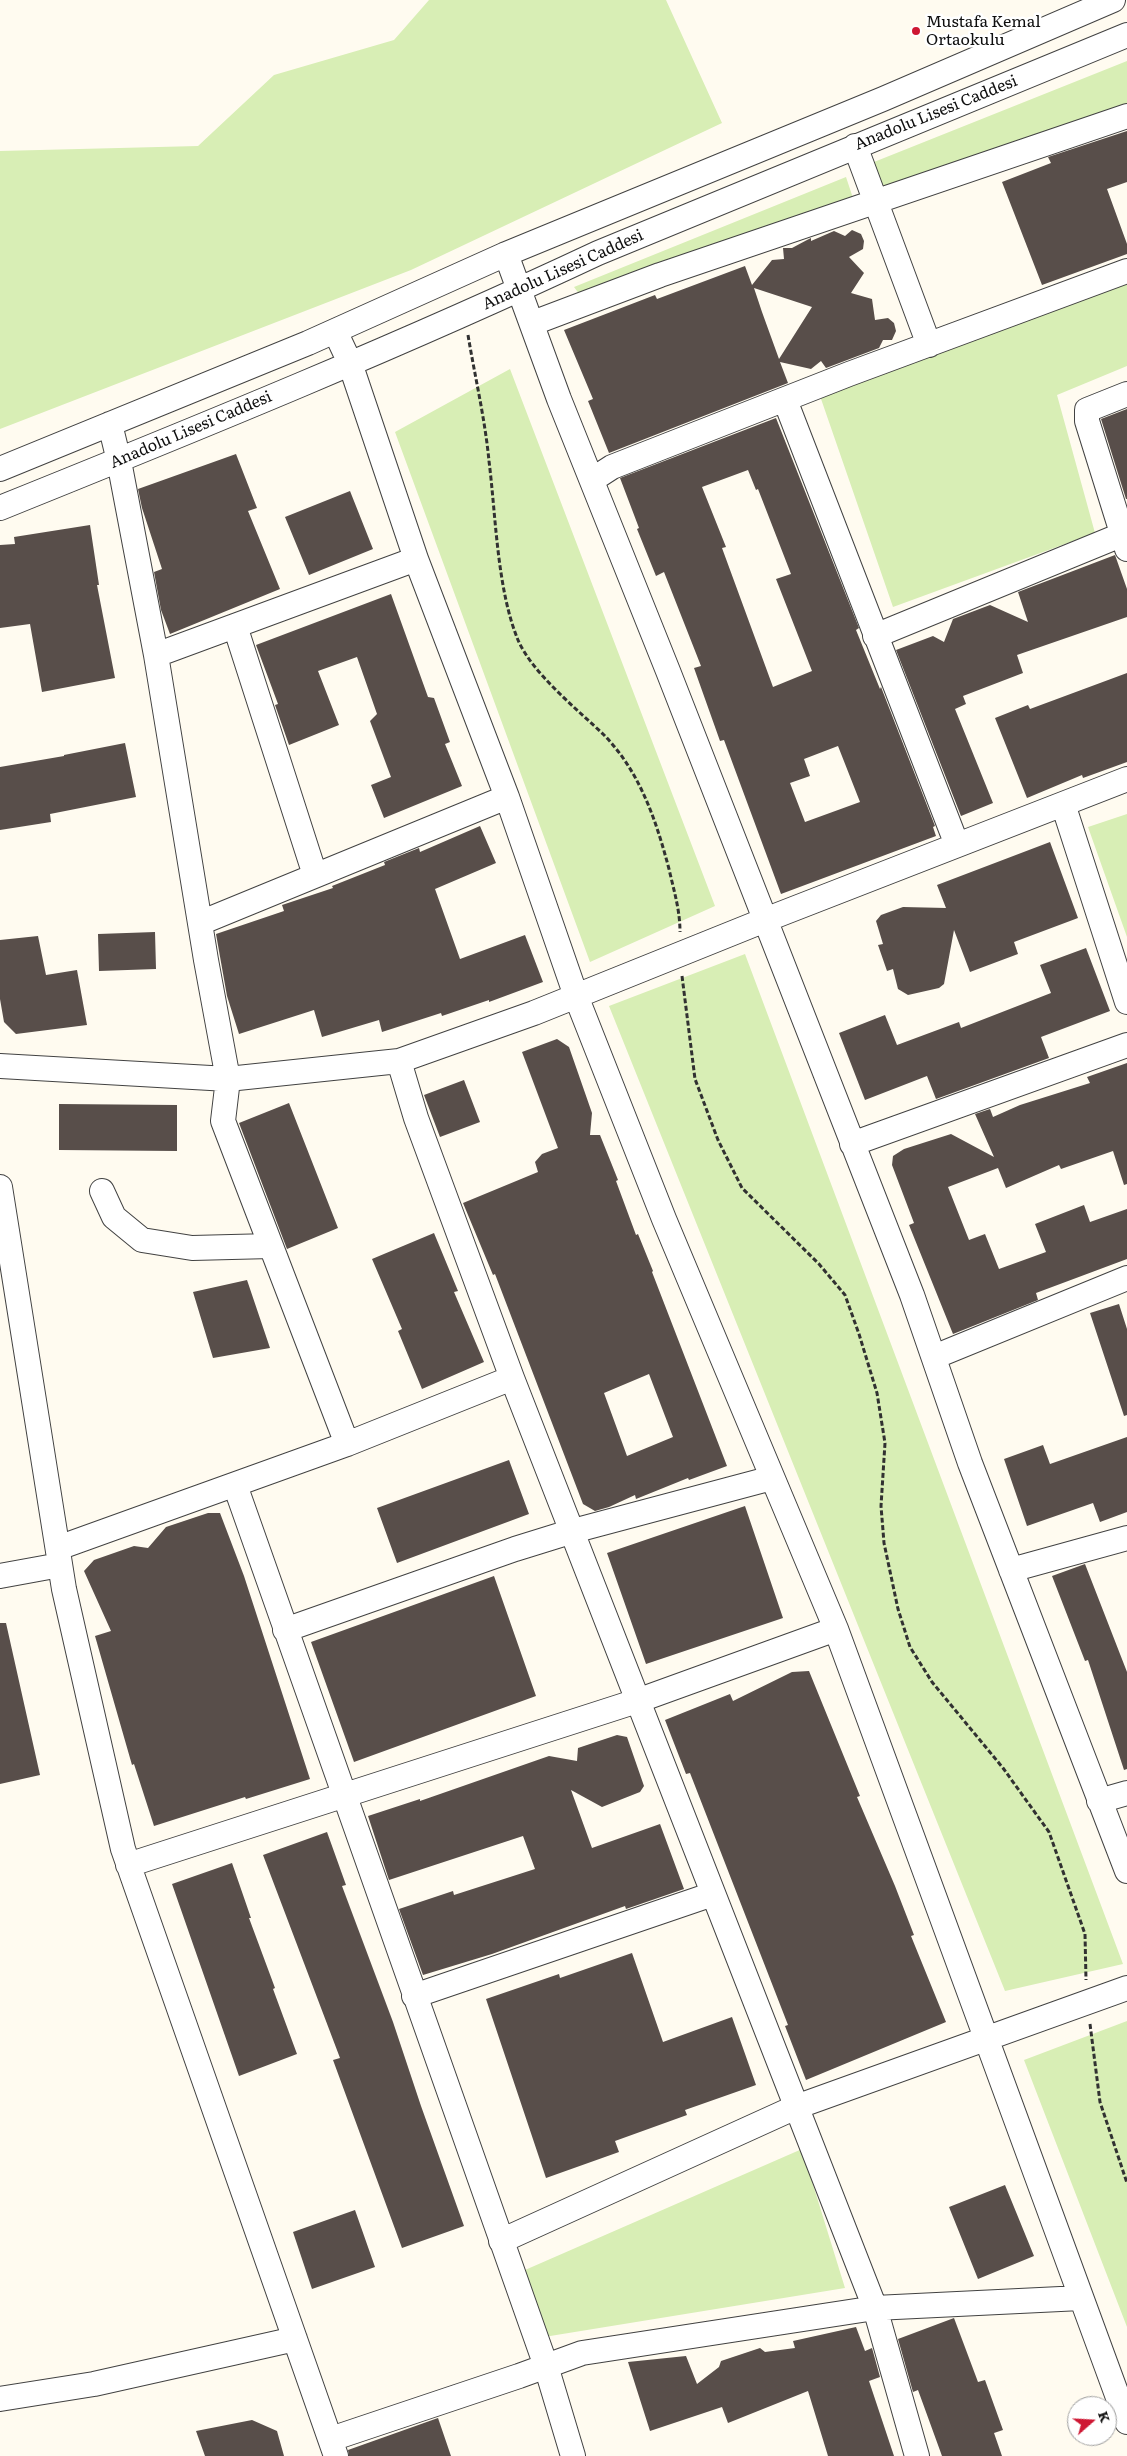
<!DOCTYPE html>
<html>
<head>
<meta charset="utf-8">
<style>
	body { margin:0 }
	#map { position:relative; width:1127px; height:2456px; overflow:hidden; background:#fffbf0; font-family:Literata,serif }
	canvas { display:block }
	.north { position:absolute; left:1067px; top:2396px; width:50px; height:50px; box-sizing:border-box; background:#fff; border:1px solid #9f9f9f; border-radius:50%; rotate:71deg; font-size:14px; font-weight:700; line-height:20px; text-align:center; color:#0f0f0f }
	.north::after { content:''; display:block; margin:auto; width:18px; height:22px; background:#ce1733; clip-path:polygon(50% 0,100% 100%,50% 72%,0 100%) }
</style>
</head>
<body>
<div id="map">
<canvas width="1127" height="2456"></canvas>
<div class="north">K</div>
</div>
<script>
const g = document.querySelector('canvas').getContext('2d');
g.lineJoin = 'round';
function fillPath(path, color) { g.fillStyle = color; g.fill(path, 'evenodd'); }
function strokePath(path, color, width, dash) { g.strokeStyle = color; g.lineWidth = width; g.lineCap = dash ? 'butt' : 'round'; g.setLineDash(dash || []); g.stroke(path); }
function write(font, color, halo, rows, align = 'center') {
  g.font = font + ' Literata,serif'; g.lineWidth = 5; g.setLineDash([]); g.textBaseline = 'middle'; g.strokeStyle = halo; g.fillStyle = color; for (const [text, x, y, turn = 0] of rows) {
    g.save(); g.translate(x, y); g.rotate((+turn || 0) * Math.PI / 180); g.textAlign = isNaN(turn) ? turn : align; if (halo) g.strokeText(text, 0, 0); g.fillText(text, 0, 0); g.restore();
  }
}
fillPath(new Path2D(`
	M 429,0 L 666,0 L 722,123 L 411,270 L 0,429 L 0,151 L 198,146 L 274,75 L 394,40 Z
	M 1127,61 L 1127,106 L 884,190 L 874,162 Z
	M 846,177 L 853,198 L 580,295 L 574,287 Z
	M 1127,283 L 1127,366 L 1057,395 L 1095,533 L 893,607 L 820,396 Z
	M 510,369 L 715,906 L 590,962 L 395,432 Z
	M 1127,814 L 1127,937 L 1088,827 Z
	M 745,954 L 1123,1964 L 1005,1991 L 609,1006 Z
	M 1127,2021 L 1127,2327 L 1024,2060 Z
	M 802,2149 L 845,2288 L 544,2337 L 525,2270 Z`), '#d8eeb5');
fillPath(new Path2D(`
	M 1127,131 L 1127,182 L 1107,189 L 1127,244 L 1127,254 L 1042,285 L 1002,182 L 1051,163 L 1048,157 Z
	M 852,230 L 861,234 L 864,241 L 863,249 L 849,257 L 864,273 L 851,293 L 872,299 L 875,320 L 888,318 L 894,323 L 896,331 L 892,340 L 883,340 L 879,348 L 826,368 L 821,361 L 811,369 L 780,362 L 788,383 L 609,453 L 588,401 L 593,399 L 564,330 L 655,295 L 657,299 L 745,266 L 752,285 L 772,260 L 784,259 L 783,248 L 792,248 L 807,240 L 811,238 L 811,241 L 834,231 L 845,236 ZM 754,288 L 812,307 L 779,359 L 762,312 Z
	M 1127,409 L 1127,499 L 1126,499 L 1101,419 Z
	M 776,418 L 859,628 L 856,630 L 880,689 L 881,687 L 935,826 L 933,827 L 936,836 L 781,894 L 724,740 L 720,741 L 694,668 L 701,666 L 664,572 L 656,576 L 637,529 L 639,528 L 620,478 ZM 748,470 L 756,490 L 758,489 L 791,574 L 776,579 L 812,671 L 773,687 L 722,548 L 726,547 L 702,487 ZM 838,746 L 860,802 L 805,822 L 790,783 L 810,776 L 804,759 Z
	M 236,454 L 257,508 L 248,511 L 280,589 L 170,634 L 161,610 L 154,572 L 162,569 L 142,508 L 138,489 Z
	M 350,491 L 373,549 L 309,575 L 285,517 Z
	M 90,525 L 99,585 L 97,585 L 115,678 L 42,692 L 30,624 L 0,628 L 0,545 L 15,544 L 14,537 Z
	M 1115,555 L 1127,589 L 1127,617 L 1017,655 L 1023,673 L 963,696 L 966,704 L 955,709 L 993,803 L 961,816 L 896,650 L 933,636 L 944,642 L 953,619 L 990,605 L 1028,622 L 1018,592 Z
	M 391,594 L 428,697 L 434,698 L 450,742 L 445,744 L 462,786 L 384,818 L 371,785 L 391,777 L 370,721 L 377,714 L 357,657 L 318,671 L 339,725 L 289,745 L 275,705 L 278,704 L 256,645 Z
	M 1127,673 L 1127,762 L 1083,778 L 1082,775 L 1027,798 L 995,718 L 1028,705 L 1030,709 Z
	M 125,743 L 136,797 L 50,814 L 51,822 L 0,830 L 0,767 L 64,756 L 64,755 Z
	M 480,826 L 496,863 L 435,889 L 460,959 L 525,935 L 543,982 L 489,1002 L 489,1000 L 442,1016 L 441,1013 L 382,1032 L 379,1020 L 322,1037 L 314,1010 L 239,1034 L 227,996 L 216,934 L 284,911 L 282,905 L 333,888 L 332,886 L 385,865 L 384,862 L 419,848 L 420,852 Z
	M 1050,842 L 1078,918 L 1014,942 L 1018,954 L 970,972 L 954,930 L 944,984 L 939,988 L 908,995 L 898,989 L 893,969 L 887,971 L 878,945 L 883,944 L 876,921 L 881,915 L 903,907 L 946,908 L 937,885 Z
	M 155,932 L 156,969 L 99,971 L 98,934 Z
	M 38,936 L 46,975 L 77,970 L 87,1025 L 16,1034 L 4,1022 L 0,999 L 0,940 Z
	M 1086,948 L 1110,1011 L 1041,1037 L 1049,1058 L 936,1099 L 927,1076 L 865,1100 L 839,1033 L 885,1015 L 897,1045 L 959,1022 L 961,1028 L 1051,993 L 1040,965 Z
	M 557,1039 L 569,1047 L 592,1113 L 590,1135 L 600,1135 L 618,1180 L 616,1181 L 636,1235 L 638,1234 L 653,1271 L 652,1272 L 727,1466 L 689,1480 L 688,1478 L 636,1499 L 635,1495 L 609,1507 L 595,1511 L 583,1504 L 495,1274 L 493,1275 L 463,1203 L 538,1172 L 535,1162 L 542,1154 L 558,1148 L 522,1052 ZM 649,1374 L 673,1437 L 627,1456 L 604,1393 Z
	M 1127,1063 L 1127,1184 L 1124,1185 L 1113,1151 L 1061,1169 L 1059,1165 L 1006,1188 L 998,1168 L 948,1187 L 969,1240 L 985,1234 L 999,1269 L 1046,1252 L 1035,1224 L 1084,1205 L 1090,1222 L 1127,1209 L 1127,1259 L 1036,1293 L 1038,1300 L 953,1334 L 909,1225 L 914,1223 L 892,1165 L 893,1156 L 904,1149 L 951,1134 L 994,1157 L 975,1114 L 990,1109 L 993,1117 L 1020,1105 L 1090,1083 L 1087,1077 Z
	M 464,1080 L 480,1122 L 440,1137 L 424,1095 Z
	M 289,1103 L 338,1228 L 287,1249 L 239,1123 Z
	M 59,1104 L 177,1105 L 177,1151 L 59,1150 Z
	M 434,1233 L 458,1291 L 454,1292 L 484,1362 L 422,1389 L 398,1331 L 402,1329 L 372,1259 Z
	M 247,1280 L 270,1348 L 213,1358 L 193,1292 Z
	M 1119,1304 L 1127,1329 L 1127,1415 L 1124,1416 L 1090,1313 Z
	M 1127,1437 L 1127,1512 L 1100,1522 L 1093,1503 L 1027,1526 L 1004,1459 L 1043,1445 L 1050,1464 Z
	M 509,1460 L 529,1514 L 397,1563 L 377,1508 Z
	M 745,1506 L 783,1618 L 646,1664 L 607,1553 Z
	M 208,1513 L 220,1513 L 244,1576 L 310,1779 L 246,1799 L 245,1797 L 154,1826 L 134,1764 L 132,1765 L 95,1636 L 111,1631 L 84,1571 L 94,1560 L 134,1546 L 148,1548 L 166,1527 Z
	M 1085,1564 L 1127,1672 L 1127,1769 L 1124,1770 L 1088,1660 L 1085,1661 L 1052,1576 Z
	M 494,1576 L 536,1696 L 354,1762 L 311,1642 Z
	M 0,1623 L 6,1623 L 40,1775 L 0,1784 Z
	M 809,1671 L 860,1796 L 857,1797 L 895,1886 L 914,1935 L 911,1936 L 946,2022 L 806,2080 L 785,2026 L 788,2025 L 690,1773 L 686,1774 L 665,1720 L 730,1694 L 733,1701 L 792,1672 Z
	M 617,1735 L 627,1737 L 644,1786 L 640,1792 L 602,1807 L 571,1790 L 592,1848 L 660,1824 L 684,1889 L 626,1909 L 625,1906 L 492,1954 L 423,1975 L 399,1909 L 453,1891 L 454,1895 L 535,1869 L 523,1836 L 389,1880 L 368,1816 L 420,1799 L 420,1801 L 549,1756 L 577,1761 L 578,1748 Z
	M 327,1832 L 346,1885 L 342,1886 L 393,2022 L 421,2106 L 464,2226 L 402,2248 L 333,2060 L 340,2058 L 263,1855 Z
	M 232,1863 L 251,1918 L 249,1918 L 275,1988 L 273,1989 L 297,2054 L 239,2076 L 172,1884 Z
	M 632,1953 L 663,2042 L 732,2017 L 756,2085 L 685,2110 L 687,2115 L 615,2141 L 619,2152 L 546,2178 L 486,1999 L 559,1974 L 560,1978 Z
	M 1005,2185 L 1034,2256 L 978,2279 L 949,2207 Z
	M 355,2210 L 375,2267 L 312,2289 L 293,2232 Z
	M 954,2318 L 978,2382 L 985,2380 L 1003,2430 L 994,2433 L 1002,2456 L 942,2456 L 918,2390 L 913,2392 L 898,2339 Z
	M 856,2327 L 865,2351 L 872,2348 L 880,2377 L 869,2381 L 894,2456 L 828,2456 L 808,2391 L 728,2423 L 722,2407 L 650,2431 L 628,2362 L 686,2356 L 697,2384 L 719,2367 L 721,2361 L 760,2348 L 765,2352 L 795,2348 L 793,2341 Z
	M 438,2418 L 451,2456 L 349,2456 L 348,2450 Z
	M 252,2420 L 277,2431 L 284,2456 L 205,2456 L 196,2431 Z`), '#584e4a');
const minor = new Path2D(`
	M 855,146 L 929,345
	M 506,254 L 559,399 L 668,671 L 912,1295 L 970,1463 L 1127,1871
	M 533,323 L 660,275 L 1127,116
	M 335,331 L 350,363 L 416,559 L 507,797 L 576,996 L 664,1219 L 836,1629 L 1127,2422
	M 785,400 L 957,845
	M 110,424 L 119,461 L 156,655 L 206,960 L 228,1079 L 223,1121 L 347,1444
	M 0,469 L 308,343 L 506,254 L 883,99 L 1113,0
	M 592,480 L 612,467 L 849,374 L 1127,271
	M 0,508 C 201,427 402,345 598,253 L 1127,35
	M 1127,549 L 1087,421 L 1087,410 L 1127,394
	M 235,626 L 315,875
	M 875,636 L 1121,535
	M 156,655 L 416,559
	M 1063,804 L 1127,1002
	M 200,923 L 507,797
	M 399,1061 L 416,1118 L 512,1378 L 875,2308 L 917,2456
	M 0,1066 L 228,1079 L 399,1061 L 534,1013 L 765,920 L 1127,779
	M 852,1144 L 1127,1045
	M 0,1187 L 64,1589 L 123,1849 L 336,2456
	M 102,1191 L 114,1217 L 142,1240 L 192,1248 L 271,1246
	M 934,1357 L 1127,1278
	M 235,1485 L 546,2366 L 573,2456
	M 58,1548 L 347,1444 L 512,1378
	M 1011,1570 L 1127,1538
	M 0,1576 L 60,1565
	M 285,1630 L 515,1549 L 573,1531 L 772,1478
	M 1099,1801 L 1127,1793
	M 128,1865 L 637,1701 L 836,1629
	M 414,1996 L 713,1894
	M 501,2241 L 796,2107 L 1127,1988
	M 0,2399 L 94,2384 L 295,2339
	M 331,2439 L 519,2376 L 582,2353 L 875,2308 L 1081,2298`);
strokePath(minor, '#424242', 26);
strokePath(new Path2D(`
	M 468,335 C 475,377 485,419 489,461 C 496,517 497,589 518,640 C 532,673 578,710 604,735 C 640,772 656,820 669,869 C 674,891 680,910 680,932
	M 682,976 L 695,1079 L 718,1140 L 742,1188 L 819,1264 L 845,1295 L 859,1334 L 877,1393 L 885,1443 L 881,1506 L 884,1543 L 898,1609 L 910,1647 L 932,1682 L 1003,1768 L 1049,1832 L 1085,1934 L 1086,1980
	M 1090,2024 L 1100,2102 L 1127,2183`), '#313131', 3, [5, 2.5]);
strokePath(minor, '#fff', 24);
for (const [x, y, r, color] of [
	[916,31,5,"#ce1733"]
]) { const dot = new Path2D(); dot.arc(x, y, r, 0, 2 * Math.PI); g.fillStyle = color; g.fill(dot); strokePath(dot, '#fff', 2); }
write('16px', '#0f0f0f', '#fff', [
	["Mustafa Kemal",926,22],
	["Ortaokulu",926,40]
], 'left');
write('16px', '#0f0f0f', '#fff', [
	["Anadolu Lisesi Caddesi",936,113,-22],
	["Anadolu Lisesi Caddesi",563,270,-24],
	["Anadolu Lisesi Caddesi",191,430,-23]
]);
</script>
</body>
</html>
